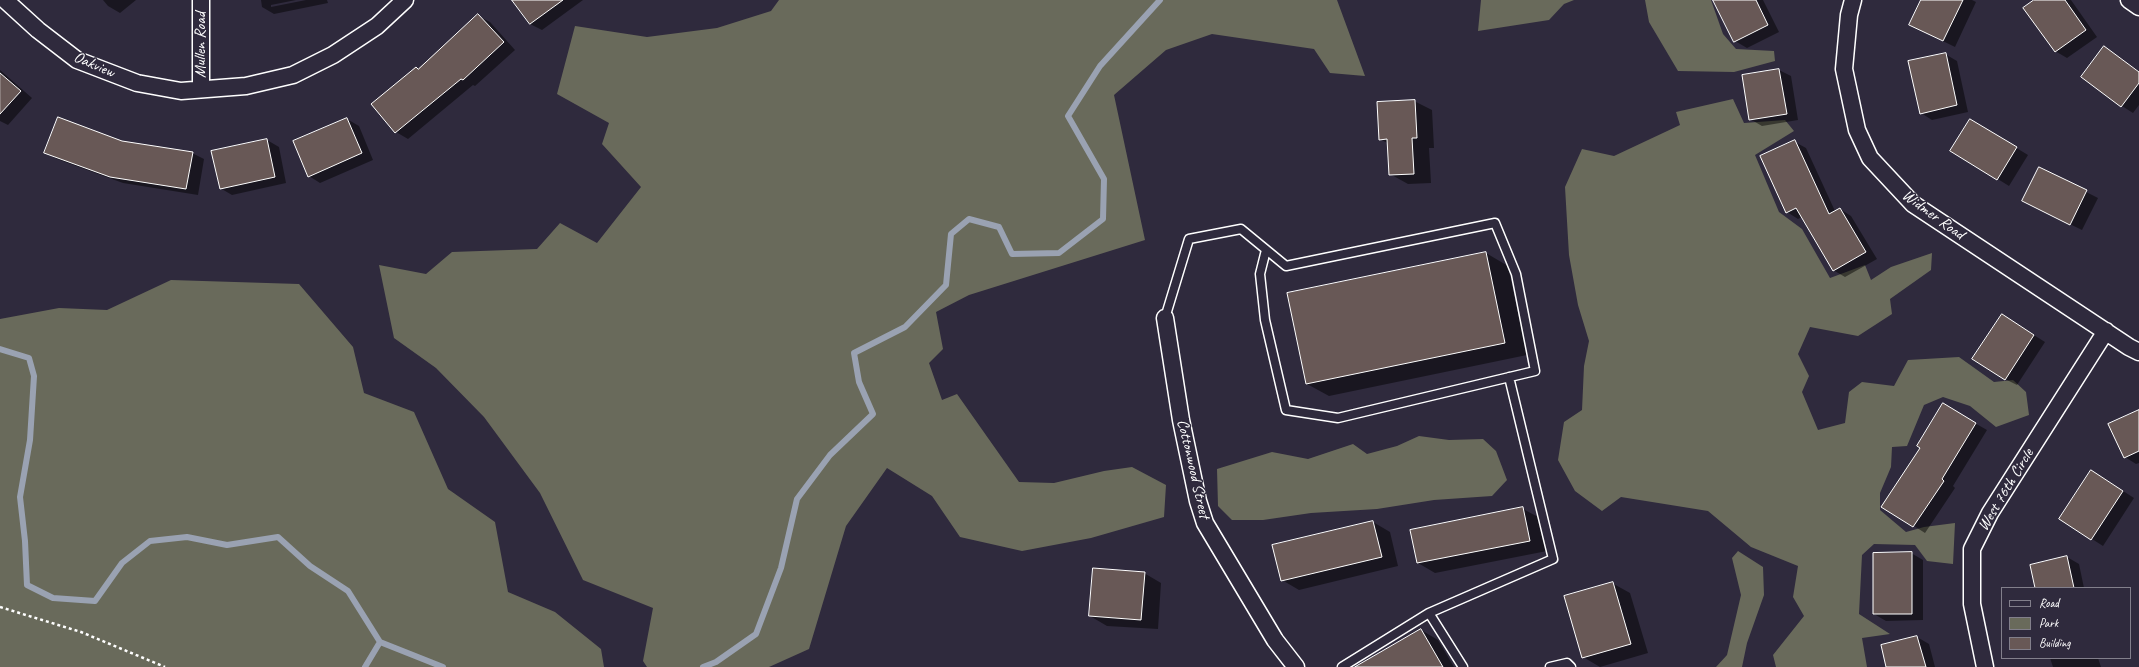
<!DOCTYPE html>
<html>
<head>
<meta charset="utf-8">
<style>
	body { margin:0 }
	#map { position:relative; width:2139px; height:667px; overflow:hidden; background:#2f2a3d; font-family:Caveat,sans-serif }
	canvas { display:block }
	.legend { position:absolute; left:2001px; top:587px; width:130px; height:72px; box-sizing:border-box; background:#2f2a3d; border:1px solid #827f8b; margin:0; padding:5px 7px; list-style:none; font-size:12px; color:#fff }
	.legend li { display:flex; align-items:center; gap:8px; height:20px }
	.legend b { width:20px; border:1px solid #827f8b }
</style>
</head>
<body>
<div id="map">
<canvas width="2139" height="667"></canvas>
<ul class="legend">
<li><b style="height:5px;background:#2f2a3d"></b>Road</li>
<li><b style="height:11px;background:#696a5b"></b>Park</li>
<li><b style="height:11px;background:#685856"></b>Building</li>
</ul>
</div>
<script>
const g = document.querySelector('canvas').getContext('2d');
g.lineJoin = 'round';
function fillPath(path, color) { g.fillStyle = color; g.fill(path, 'evenodd'); }
function strokePath(path, color, width, dash) { g.strokeStyle = color; g.lineWidth = width; g.lineCap = dash ? 'butt' : 'round'; g.setLineDash(dash || []); g.stroke(path); }
function write(font, color, halo, rows, align = 'center') {
  g.font = font + ' Caveat,sans-serif'; g.lineWidth = 3; g.setLineDash([]); g.textBaseline = 'middle'; g.strokeStyle = halo; g.fillStyle = color; for (const [text, x, y, turn = 0] of rows) {
    g.save(); g.translate(x, y); g.rotate((+turn || 0) * Math.PI / 180); g.textAlign = isNaN(turn) ? turn : align; if (halo) g.strokeText(text, 0, 0); g.fillText(text, 0, 0); g.restore();
  }
}
fillPath(new Path2D(`
	M 779,0 L 1337,0 L 1365,76 L 1330,73 L 1314,49 L 1212,34 L 1166,50 L 1114,95 L 1145,240 L 969,295 L 936,312 L 943,349 L 929,363 L 942,400 L 957,394 L 1019,482 L 1054,483 L 1104,471 L 1132,467 L 1166,485 L 1164,517 L 1091,538 L 1022,551 L 960,537 L 932,496 L 887,468 L 846,526 L 809,649 L 769,667 L 647,667 L 643,661 L 653,608 L 583,580 L 540,493 L 484,417 L 436,368 L 394,338 L 379,265 L 426,274 L 452,252 L 537,249 L 560,223 L 597,243 L 641,187 L 602,144 L 609,123 L 557,94 L 575,26 L 647,37 L 717,28 L 771,11 Z
	M 1481,0 L 1574,0 L 1564,4 L 1549,20 L 1478,31 Z
	M 1645,0 L 1711,0 L 1723,34 L 1736,49 L 1774,51 L 1775,61 L 1734,72 L 1678,71 L 1649,22 Z
	M 1733,99 L 1744,123 L 1785,120 L 1794,131 L 1755,155 L 1779,212 L 1802,229 L 1830,278 L 1865,265 L 1871,280 L 1891,267 L 1932,253 L 1931,270 L 1890,299 L 1892,314 L 1858,336 L 1810,327 L 1798,354 L 1809,376 L 1802,392 L 1818,430 L 1845,423 L 1849,392 L 1862,382 L 1894,386 L 1908,360 L 1959,357 L 1994,382 L 2013,380 L 2026,392 L 2029,415 L 1996,427 L 1970,406 L 1943,397 L 1924,405 L 1907,446 L 1892,447 L 1891,467 L 1880,493 L 1880,510 L 1906,532 L 1924,527 L 1955,523 L 1953,564 L 1927,561 L 1915,545 L 1874,544 L 1862,555 L 1859,614 L 1890,634 L 1862,638 L 1867,667 L 1776,667 L 1773,655 L 1804,616 L 1793,597 L 1798,566 L 1751,547 L 1708,511 L 1621,497 L 1602,511 L 1575,491 L 1558,460 L 1564,422 L 1582,410 L 1584,366 L 1589,341 L 1578,305 L 1569,255 L 1565,187 L 1582,149 L 1614,156 L 1680,125 L 1676,112 Z
	M 171,280 L 299,284 L 353,347 L 364,393 L 414,412 L 448,489 L 495,522 L 508,592 L 555,612 L 601,649 L 604,667 L 0,667 L 0,319 L 59,308 L 107,310 Z
	M 1419,436 L 1449,440 L 1483,439 L 1496,451 L 1507,480 L 1492,496 L 1434,500 L 1377,509 L 1311,513 L 1263,520 L 1232,520 L 1218,506 L 1217,469 L 1272,452 L 1308,459 L 1353,444 L 1367,454 L 1397,446 Z
	M 1738,551 L 1763,567 L 1764,595 L 1747,643 L 1742,667 L 1716,667 L 1727,655 L 1741,595 L 1732,558 Z`), '#696a5b');
fillPath(new Path2D(`
	M 103,0 L 136,0 L 120,13 L 108,6 Z
	M 261,0 L 296,0 L 271,5 L 271,7 L 306,0 L 327,0 L 328,3 L 274,14 L 262,7 Z
	M 513,0 L 583,0 L 542,30 L 530,24 Z
	M 1721,0 L 1763,0 L 1779,32 L 1747,48 L 1735,41 Z
	M 1922,0 L 1972,0 L 1976,2 L 1955,47 L 1910,25 Z
	M 2036,0 L 2071,0 L 2097,37 L 2067,58 L 2055,51 Z
	M 478,16 L 490,22 L 515,50 L 475,86 L 473,85 L 408,139 L 396,132 L 419,70 Z
	M 2104,48 L 2139,71 L 2139,105 L 2133,113 L 2122,106 Z
	M 1945,54 L 1957,61 L 1968,112 L 1932,120 L 1921,113 Z
	M 0,70 L 32,98 L 8,125 L 0,121 Z
	M 1779,70 L 1791,76 L 1798,120 L 1762,126 L 1750,119 L 1743,76 Z
	M 1414,101 L 1432,110 L 1434,148 L 1429,148 L 1431,183 L 1408,184 L 1390,174 L 1389,144 L 1380,139 Z
	M 347,119 L 359,126 L 373,160 L 320,183 L 309,176 Z
	M 1982,127 L 2028,155 L 2009,186 L 1951,150 Z
	M 267,140 L 279,147 L 286,183 L 232,195 L 220,188 Z
	M 122,142 L 192,153 L 204,159 L 198,195 L 123,183 L 57,159 L 46,153 Z
	M 1795,142 L 1806,148 L 1835,211 L 1840,209 L 1851,216 L 1877,259 L 1845,277 L 1833,270 L 1802,217 L 1798,219 L 1787,212 Z
	M 2039,168 L 2098,198 L 2082,230 L 2035,207 Z
	M 1486,253 L 1508,266 L 1527,355 L 1329,396 L 1307,384 Z
	M 2013,322 L 2045,342 L 2017,385 L 2005,379 Z
	M 1943,405 L 1987,430 L 1953,486 L 1955,488 L 1925,533 L 1883,506 L 1922,448 Z
	M 2139,411 L 2139,463 L 2136,464 L 2125,457 Z
	M 2092,471 L 2134,498 L 2103,546 L 2092,539 Z
	M 1523,509 L 1540,518 L 1547,551 L 1435,573 L 1418,563 Z
	M 1373,522 L 1390,532 L 1398,566 L 1299,590 L 1282,580 Z
	M 1911,553 L 1923,560 L 1923,620 L 1886,621 L 1874,614 Z
	M 2067,557 L 2079,564 L 2084,588 L 2036,588 Z
	M 1144,573 L 1161,583 L 1158,629 L 1107,626 L 1090,616 Z
	M 1612,583 L 1630,593 L 1648,653 L 1600,667 L 1583,657 Z
	M 1421,630 L 1438,640 L 1454,667 L 1365,667 Z
	M 1917,637 L 1929,644 L 1935,667 L 1887,667 Z
	M 2050,658 L 2098,658 L 2101,667 L 2053,667 Z`), '#0007');
strokePath(new Path2D(`
	M 0,349 L 29,358 L 34,376 L 30,440 L 20,497 L 25,541 L 27,585 L 53,598 L 95,601 L 122,563 L 150,541 L 187,537 L 227,545 L 278,537 L 310,566 L 348,591 L 380,642 L 365,667
	M 380,642 L 443,667
	M 703,667 L 716,662 L 756,634 L 781,568 L 797,499 L 830,455 L 873,414 L 859,382 L 854,353 L 905,327 L 946,285 L 951,234 L 969,219 L 999,227 L 1012,254 L 1059,253 L 1103,219 L 1104,179 L 1068,116 L 1100,66 L 1160,0`), '#9aa2b2', 6);
const building = new Path2D(`
	M 512,0 L 563,0 L 530,24 Z
	M 1713,0 L 1756,0 L 1768,25 L 1734,42 Z
	M 1921,0 L 1963,0 L 1943,41 L 1909,25 Z
	M 2034,0 L 2065,0 L 2086,30 L 2055,52 L 2023,8 Z
	M 478,14 L 504,42 L 463,80 L 461,79 L 395,133 L 371,104 L 416,67 L 418,69 Z
	M 2104,46 L 2139,72 L 2139,83 L 2121,107 L 2081,77 Z
	M 1946,53 L 1957,105 L 1920,114 L 1908,61 Z
	M 1779,69 L 1787,114 L 1749,120 L 1742,75 Z
	M 0,73 L 21,91 L 0,114 Z
	M 1415,100 L 1417,138 L 1412,138 L 1414,174 L 1389,175 L 1387,139 L 1379,140 L 1377,102 Z
	M 58,117 L 122,141 L 193,152 L 186,189 L 110,177 L 44,153 Z
	M 347,118 L 362,153 L 308,177 L 293,141 Z
	M 1970,119 L 2017,147 L 1997,180 L 1950,151 Z
	M 267,139 L 275,177 L 220,189 L 211,151 Z
	M 1795,140 L 1829,214 L 1840,208 L 1866,252 L 1833,271 L 1796,208 L 1786,213 L 1760,156 Z
	M 2039,167 L 2087,190 L 2070,225 L 2022,201 Z
	M 1486,252 L 1505,343 L 1306,384 L 1287,293 Z
	M 2002,314 L 2034,335 L 2005,380 L 1972,359 Z
	M 1943,403 L 1976,423 L 1942,479 L 1944,481 L 1913,527 L 1881,507 L 1920,448 L 1917,446 Z
	M 2139,410 L 2139,451 L 2124,458 L 2108,424 Z
	M 2091,470 L 2123,491 L 2091,540 L 2059,519 Z
	M 1523,507 L 1530,541 L 1417,563 L 1410,530 Z
	M 1373,521 L 1382,557 L 1281,581 L 1272,545 Z
	M 1912,552 L 1912,614 L 1873,614 L 1873,553 Z
	M 2067,556 L 2074,588 L 2035,588 L 2030,565 Z
	M 1093,568 L 1145,572 L 1141,620 L 1089,616 Z
	M 1613,582 L 1631,644 L 1582,658 L 1564,596 Z
	M 1421,629 L 1443,667 L 1355,667 Z
	M 1917,636 L 1926,667 L 1886,667 L 1881,645 Z`);
fillPath(building, '#685856');
strokePath(building, '#fff', 1);
const service = new Path2D(`
	M 1165,318 L 1189,239 L 1241,229 L 1286,266 L 1495,223 L 1516,274 L 1535,371 L 1338,418 L 1286,410 L 1265,320 L 1260,274 L 1266,250
	M 1429,613 L 1553,559 L 1509,377
	M 1342,667 L 1429,613 L 1463,667
	M 1550,667 L 1567,663 L 1571,667`);
const minor = new Path2D(`
	M 5,0 L 38,30 L 77,60 L 137,83 L 181,91 L 246,86 L 293,75 L 333,55 L 377,26 L 405,0
	M 201,0 L 201,89
	M 1853,0 L 1849,15 L 1844,69 L 1857,130 L 1870,158 L 1913,204 L 2129,347 L 2139,352
	M 2129,0 L 2139,7
	M 1165,318 L 1181,420 L 1198,501 L 1205,523 L 1275,640 L 1296,667
	M 1985,667 L 1972,604 L 1972,549 L 1990,513 L 2106,331`);
strokePath(service, '#fff', 11);
strokePath(minor, '#fff', 19);
strokePath(new Path2D(`
	M 0,607 L 81,632 L 165,667`), '#fff', 2.5, [3, 3]);
strokePath(service, '#2f2a3d', 8);
strokePath(minor, '#2f2a3d', 16);
write('16px', '#fff', '#2f2a3d', [
	["Mullen Road",201,45,-90],
	["Oakview",94,65,24],
	["Widmer Road",1933,215,36],
	["Cottonwood Street",1193,469,77],
	["West 76th Circle",2006,490,-59]
]);
</script>
</body>
</html>
